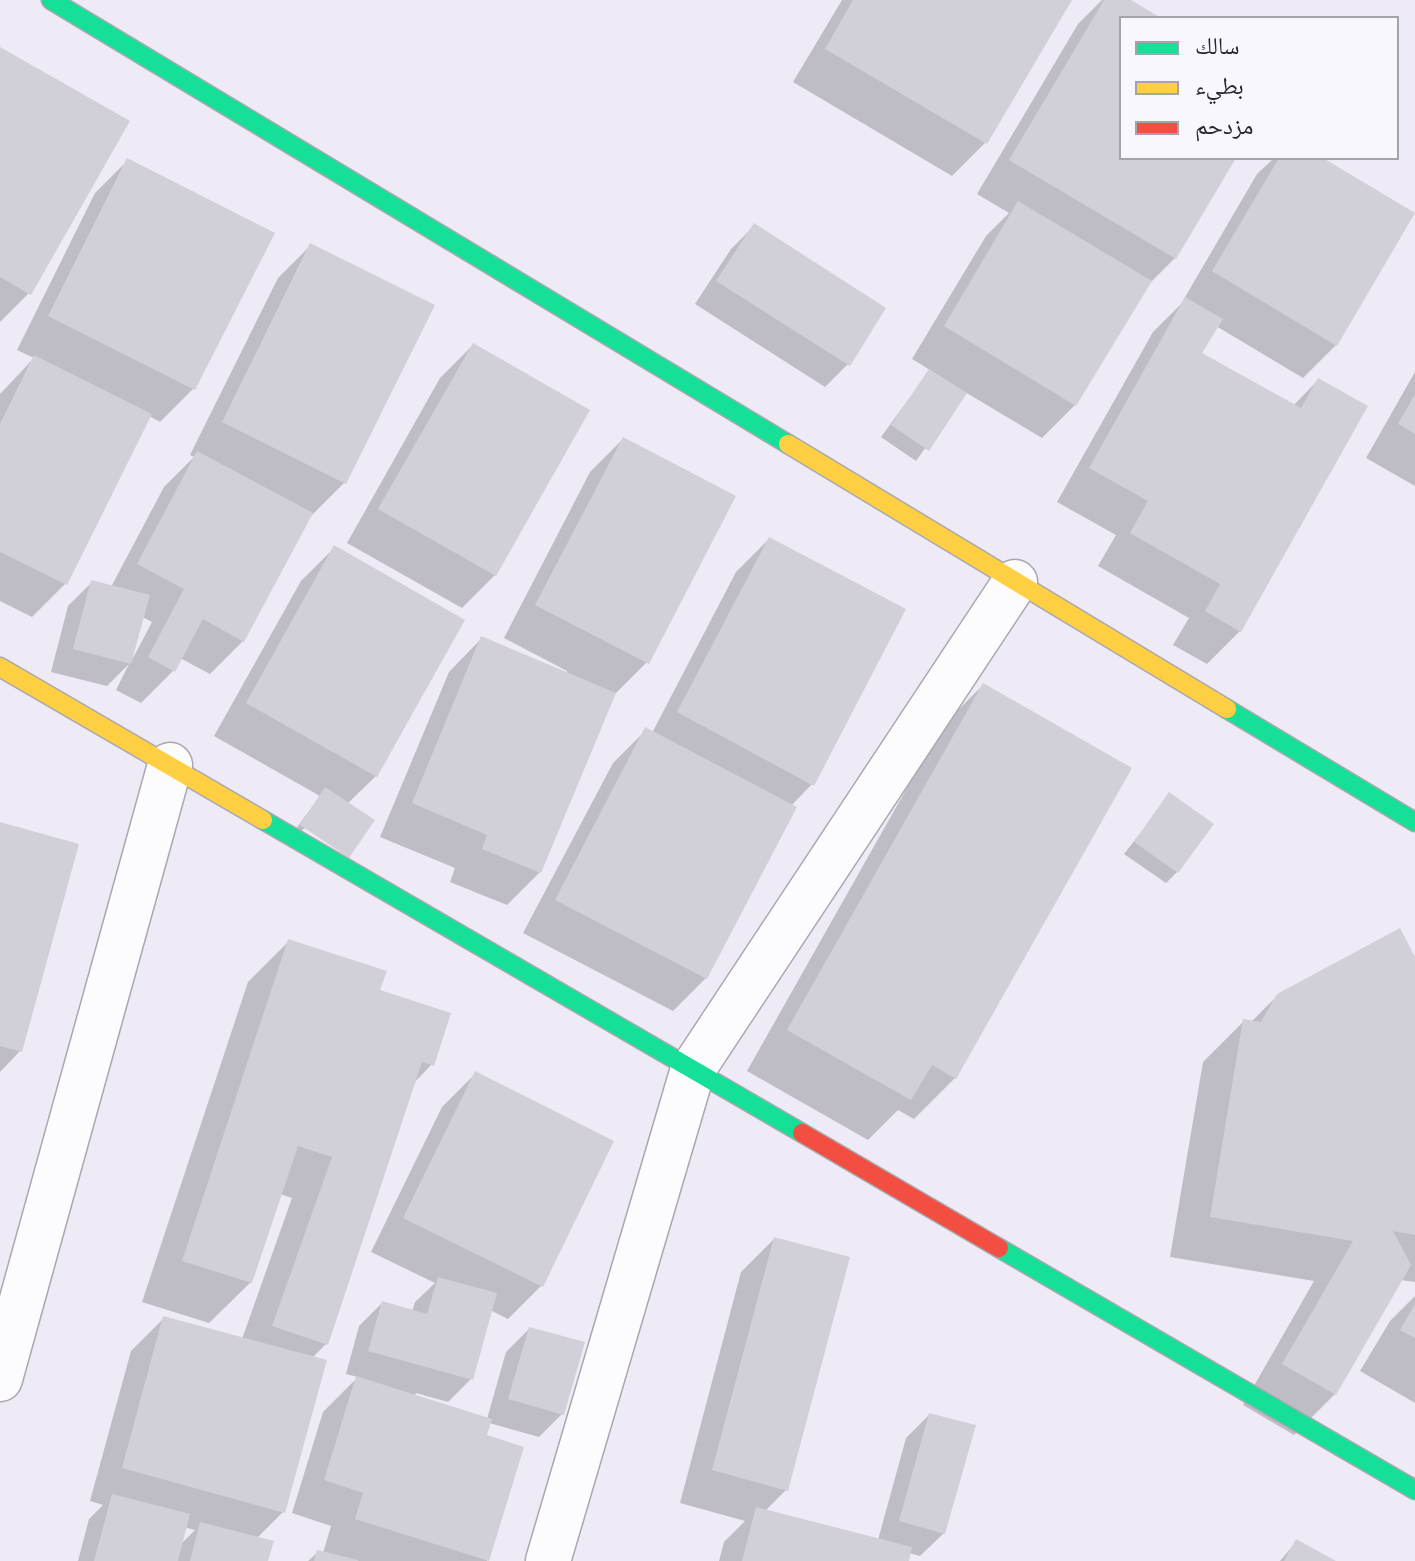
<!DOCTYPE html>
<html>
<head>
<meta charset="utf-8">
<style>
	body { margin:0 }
	#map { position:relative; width:1415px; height:1561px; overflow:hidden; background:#eeebf6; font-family:Manrope,"Noto Naskh Arabic",sans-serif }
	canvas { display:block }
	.legend { position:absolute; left:1119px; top:16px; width:280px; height:144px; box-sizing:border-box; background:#f9f7fe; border:2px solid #a5a3aa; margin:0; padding:10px 14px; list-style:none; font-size:24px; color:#28252c }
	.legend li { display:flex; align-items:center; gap:16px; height:40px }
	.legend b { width:40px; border:2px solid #a5a3aa }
</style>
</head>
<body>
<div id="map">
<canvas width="1415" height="1561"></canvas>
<ul class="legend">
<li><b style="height:10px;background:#16e098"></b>سالك</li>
<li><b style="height:10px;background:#ffcf43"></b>بطيء</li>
<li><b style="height:10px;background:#f24e42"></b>مزدحم</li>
</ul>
</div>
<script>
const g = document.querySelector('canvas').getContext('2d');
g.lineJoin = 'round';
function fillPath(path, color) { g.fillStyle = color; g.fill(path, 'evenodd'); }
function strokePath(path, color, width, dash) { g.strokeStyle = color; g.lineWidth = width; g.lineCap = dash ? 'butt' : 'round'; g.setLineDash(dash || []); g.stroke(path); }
fillPath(new Path2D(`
	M 842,0 L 1069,0 L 985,143 L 952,176 L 793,82 Z
	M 1102,0 L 1127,0 L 1157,18 L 1121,18 L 1121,158 L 1233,158 L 1175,258 L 1145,288 L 1075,405 L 1042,438 L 965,392 L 916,461 L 881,437 L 930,370 L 912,359 L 986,236 L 1009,213 L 977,194 L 1078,24 Z
	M 0,50 L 29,293 L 0,322 Z
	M 1274,158 L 1319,158 L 1336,345 L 1303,378 L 1216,326 L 1200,354 L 1293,406 L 1318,380 L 1240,631 L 1207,664 L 1173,645 L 1189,618 L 1098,566 L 1116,535 L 1057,502 L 1153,332 L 1181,304 L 1257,174 Z
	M 128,160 L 272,234 L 193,389 L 160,422 L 149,416 L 65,584 L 32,617 L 0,601 L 0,394 L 34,358 L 17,350 L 95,193 Z
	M 754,226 L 848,364 L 825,387 L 695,304 L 731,249 Z
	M 311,245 L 344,483 L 311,516 L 243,641 L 210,674 L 180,658 L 174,670 L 141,703 L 116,690 L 129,664 L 107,686 L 51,672 L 68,606 L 91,583 L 111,587 L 164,487 L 194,457 L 190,455 L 278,278 ZM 142,617 L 152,622 L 132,660 L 131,660 Z
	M 473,345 L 495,575 L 462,608 L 347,543 L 440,378 Z
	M 1415,372 L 1415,486 L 1366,458 Z
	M 623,439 L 647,662 L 614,695 L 540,872 L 507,905 L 450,882 L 455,868 L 380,837 L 449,672 L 482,638 L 566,674 L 567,671 L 504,638 L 590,472 Z
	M 769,539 L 812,784 L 791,806 L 706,978 L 673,1011 L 523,933 L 613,763 L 646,730 L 652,733 L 736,572 Z
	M 334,548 L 376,776 L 347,804 L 290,837 L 320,796 L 214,736 L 301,581 Z
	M 983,685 L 955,1078 L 914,1119 L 898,1110 L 868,1140 L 747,1071 L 942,726 Z
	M 1170,795 L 1177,872 L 1166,883 L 1124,854 Z
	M 0,824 L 20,1051 L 0,1072 Z
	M 289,941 L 378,991 L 432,1064 L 413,1084 L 326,1344 L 312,1358 L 283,1512 L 257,1538 L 266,1561 L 78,1561 L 89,1519 L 103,1505 L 90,1501 L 131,1351 L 164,1318 L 242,1339 L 292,1198 L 280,1194 L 251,1282 L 209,1323 L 142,1302 L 248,982 ZM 184,1527 L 195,1530 L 180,1545 Z
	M 1415,961 L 1415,1282 L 1400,1280 L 1335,1394 L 1294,1435 L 1243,1405 L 1314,1281 L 1170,1257 L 1203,1062 L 1244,1021 L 1251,1022 L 1278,995 Z
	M 475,1074 L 541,1286 L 508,1319 L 490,1310 L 471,1379 L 448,1402 L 416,1393 L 415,1397 L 487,1419 L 506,1352 L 529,1329 L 562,1414 L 539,1437 L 489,1423 L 485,1437 L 487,1561 L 308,1561 L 318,1552 L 323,1553 L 331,1526 L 292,1513 L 323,1412 L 358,1377 L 346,1374 L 359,1326 L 382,1303 L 412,1312 L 415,1302 L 435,1283 L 371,1252 L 442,1107 Z
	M 774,1239 L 786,1490 L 765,1511 L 878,1540 L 906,1438 L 929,1415 L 944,1533 L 920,1556 L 909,1553 L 907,1561 L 719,1561 L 724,1542 L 745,1521 L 680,1503 L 741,1272 Z
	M 1415,1296 L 1415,1403 L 1360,1371 L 1390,1321 Z
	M 1296,1542 L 1332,1561 L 1280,1561 Z`), '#0003');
fillPath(new Path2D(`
	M 853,0 L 1072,0 L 987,144 L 825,49 Z
	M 1104,0 L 1131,0 L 1161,18 L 1121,18 L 1121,158 L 1236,158 L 1176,259 L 1009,160 Z
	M 0,47 L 130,121 L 31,295 L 0,277 Z
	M 127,158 L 275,233 L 195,390 L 48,316 Z
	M 1279,158 L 1323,158 L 1415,213 L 1337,346 L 1212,271 Z
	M 1018,201 L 1152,281 L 1076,406 L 944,326 Z
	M 754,223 L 886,308 L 850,366 L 716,281 Z
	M 310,243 L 435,305 L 346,484 L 222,422 Z
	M 1185,297 L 1223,319 L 1202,353 L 1301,408 L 1318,378 L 1368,406 L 1241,632 L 1205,611 L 1220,584 L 1130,533 L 1148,501 L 1089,468 Z
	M 473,343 L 590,410 L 496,576 L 378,509 Z
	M 34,355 L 152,414 L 67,585 L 0,552 L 0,424 Z
	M 929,369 L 967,393 L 929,451 L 891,425 Z
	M 1415,394 L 1415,434 L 1398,424 Z
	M 623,437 L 736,496 L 649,664 L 535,605 Z
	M 197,451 L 313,513 L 244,642 L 203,619 L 175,672 L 148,657 L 184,589 L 137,564 Z
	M 769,537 L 906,609 L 814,786 L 677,712 Z
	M 334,545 L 465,620 L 377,777 L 246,703 Z
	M 91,580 L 150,595 L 131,664 L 73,649 Z
	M 481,636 L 616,693 L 541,873 L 482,849 L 487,835 L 412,803 Z
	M 983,683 L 1132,768 L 956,1079 L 932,1065 L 911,1100 L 787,1030 Z
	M 645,727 L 797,807 L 707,979 L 555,900 Z
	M 325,787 L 375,820 L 349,858 L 300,825 Z
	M 1169,792 L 1214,824 L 1178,873 L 1134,842 Z
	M 0,822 L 79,844 L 22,1052 L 0,1046 Z
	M 1400,928 L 1415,957 L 1415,1235 L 1393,1231 L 1411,1265 L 1336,1395 L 1282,1364 L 1353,1241 L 1210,1217 L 1243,1019 L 1261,1022 L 1277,994 Z
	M 288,939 L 387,971 L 380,990 L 451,1013 L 434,1066 L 422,1062 L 328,1345 L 272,1326 L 332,1157 L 298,1146 L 252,1283 L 182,1261 Z
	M 475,1071 L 614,1141 L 543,1287 L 403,1218 Z
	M 774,1237 L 850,1257 L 788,1491 L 712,1470 Z
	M 438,1277 L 497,1293 L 473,1380 L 368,1351 L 382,1301 L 427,1314 Z
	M 1415,1304 L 1415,1338 L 1400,1330 Z
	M 163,1316 L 327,1360 L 285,1513 L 122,1468 Z
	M 529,1327 L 585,1342 L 564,1415 L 508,1399 Z
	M 356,1376 L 492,1419 L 487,1435 L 524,1447 L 489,1561 L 355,1519 L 363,1493 L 324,1480 Z
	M 929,1413 L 976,1425 L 945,1534 L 899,1521 Z
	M 112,1494 L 190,1514 L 178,1561 L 94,1561 Z
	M 756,1507 L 912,1547 L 909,1561 L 742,1561 Z
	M 200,1522 L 274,1541 L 268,1561 L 190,1561 Z
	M 1296,1539 L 1336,1561 L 1284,1561 Z
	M 317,1550 L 358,1560 L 358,1561 L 314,1561 Z`), '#d1cfd7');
const street = new Path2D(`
	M 0,1379 L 170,765
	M 548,1561 L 693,1069 L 1015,582`);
const fast = new Path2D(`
	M 51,0 L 788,444
	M 1227,709 L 1415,822
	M 263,820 L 802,1133
	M 999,1248 L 1415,1490`);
const slow = new Path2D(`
	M 788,444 L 1227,709
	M 0,667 L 263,820`);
const jam = new Path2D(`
	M 802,1133 L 999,1248`);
strokePath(street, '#a9a7af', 47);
strokePath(fast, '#a9a7af', 21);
strokePath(slow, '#a9a7af', 21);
strokePath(jam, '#a9a7af', 21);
strokePath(street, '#fcfcfe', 44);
strokePath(fast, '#16e098', 18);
strokePath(slow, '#ffcf43', 18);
strokePath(jam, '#f24e42', 18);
</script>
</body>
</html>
